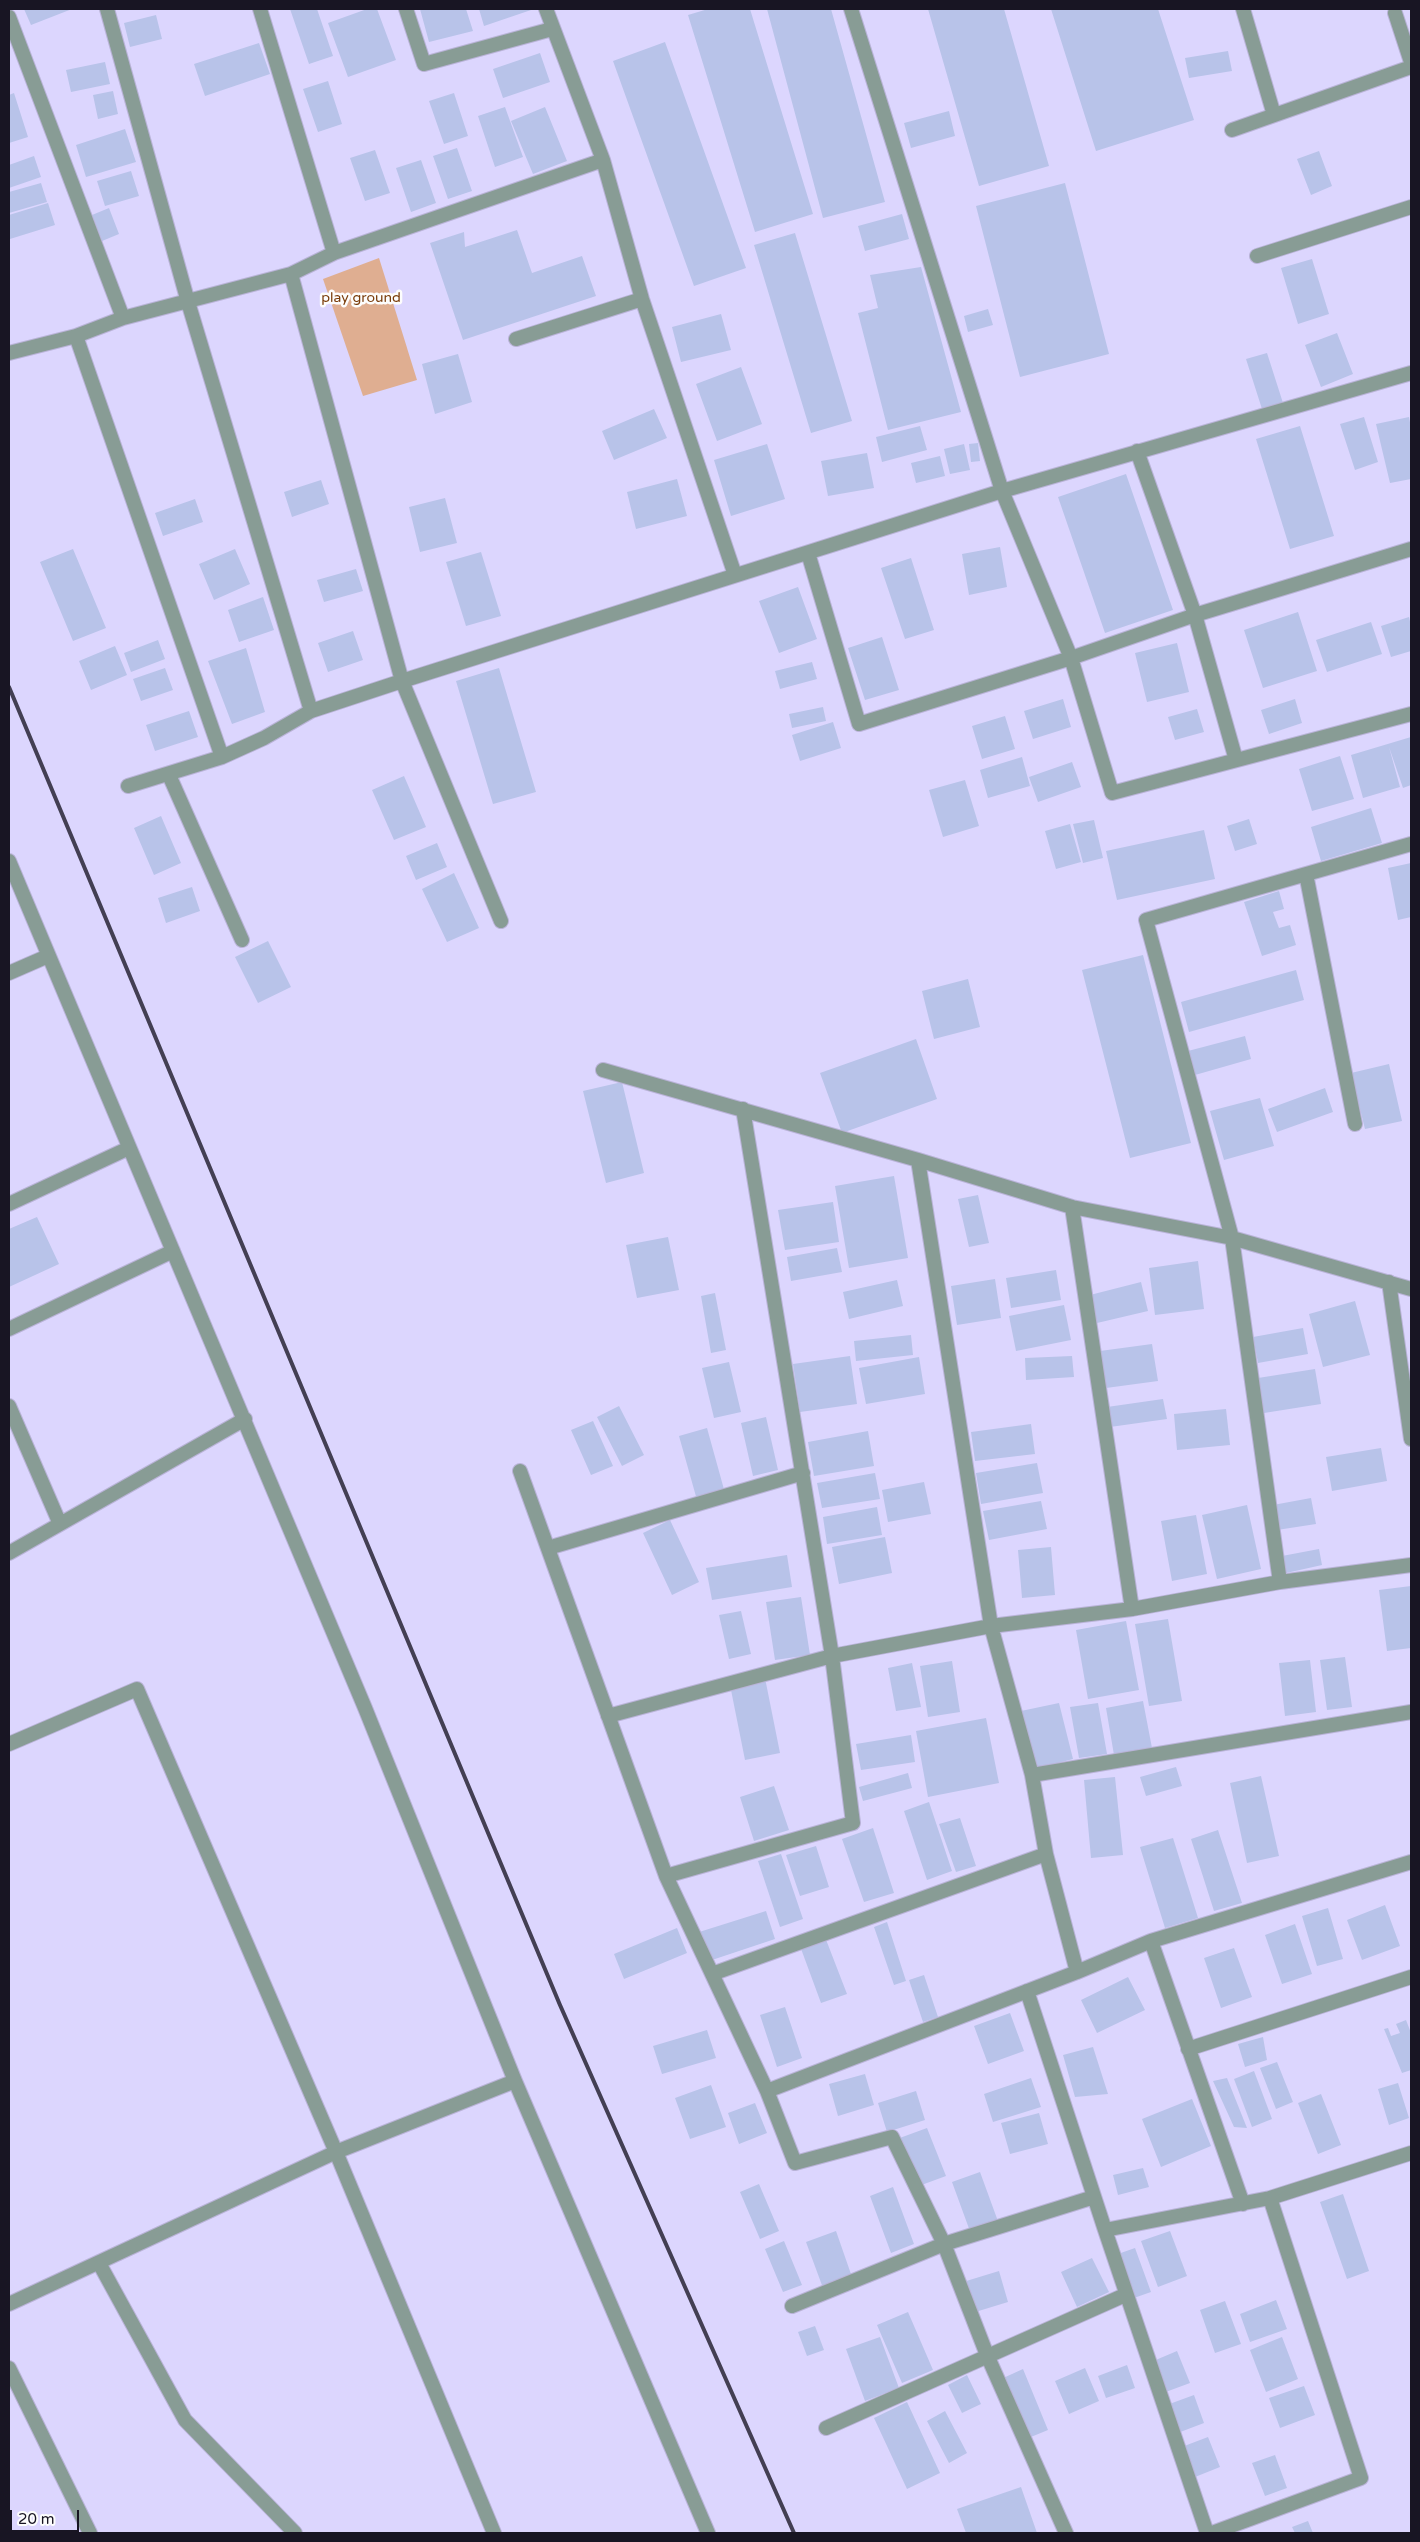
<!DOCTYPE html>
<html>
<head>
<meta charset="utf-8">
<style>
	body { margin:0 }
	#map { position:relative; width:1420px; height:2542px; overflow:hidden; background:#dcd6fe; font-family:"Varela Round",sans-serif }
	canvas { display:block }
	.frame { position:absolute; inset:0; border:10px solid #181523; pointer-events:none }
	.scale { position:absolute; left:10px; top:2510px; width:69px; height:22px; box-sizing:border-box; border:2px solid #181523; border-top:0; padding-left:6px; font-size:15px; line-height:18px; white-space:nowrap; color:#181523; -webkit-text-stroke:4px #fdfdfd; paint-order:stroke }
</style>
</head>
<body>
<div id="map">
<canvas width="1420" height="2542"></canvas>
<div class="frame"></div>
<div class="scale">20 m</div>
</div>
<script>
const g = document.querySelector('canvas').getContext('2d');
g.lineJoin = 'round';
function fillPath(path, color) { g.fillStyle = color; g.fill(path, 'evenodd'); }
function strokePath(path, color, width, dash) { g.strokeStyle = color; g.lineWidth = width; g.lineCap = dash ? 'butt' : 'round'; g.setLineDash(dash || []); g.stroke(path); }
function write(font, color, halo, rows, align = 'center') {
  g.font = font + ' "Varela Round",sans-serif'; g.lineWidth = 5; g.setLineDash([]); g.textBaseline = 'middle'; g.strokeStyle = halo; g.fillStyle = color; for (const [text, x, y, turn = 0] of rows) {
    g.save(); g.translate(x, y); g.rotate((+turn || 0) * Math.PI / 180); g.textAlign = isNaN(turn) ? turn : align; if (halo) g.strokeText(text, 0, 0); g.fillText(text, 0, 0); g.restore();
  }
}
fillPath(new Path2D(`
	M 379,258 L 417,380 L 363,396 L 323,279 Z`), '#dfae91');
fillPath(new Path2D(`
	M 24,9 L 72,9 L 31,25 Z
	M 290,9 L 317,9 L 333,56 L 309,64 Z
	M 367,9 L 377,9 L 396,60 L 348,77 L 328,23 Z
	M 420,9 L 466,9 L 473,31 L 429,42 Z
	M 479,9 L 534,9 L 484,26 Z
	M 708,9 L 750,9 L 813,214 L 755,232 L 688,15 Z
	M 767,9 L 831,9 L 885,202 L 823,218 Z
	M 928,9 L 1004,9 L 1049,166 L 979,186 Z
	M 1051,9 L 1158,9 L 1194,120 L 1096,151 Z
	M 156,15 L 162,39 L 130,47 L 124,23 Z
	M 665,42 L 746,268 L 694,286 L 613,61 Z
	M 259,43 L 270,74 L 205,96 L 194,64 Z
	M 1228,51 L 1232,71 L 1189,78 L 1185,58 Z
	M 540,53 L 550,82 L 503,98 L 493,69 Z
	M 105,62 L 110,84 L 71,92 L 66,70 Z
	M 328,81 L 342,124 L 318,132 L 303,89 Z
	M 113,91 L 118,114 L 98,119 L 93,95 Z
	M 14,93 L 28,137 L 9,143 L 9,95 Z
	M 454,93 L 468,136 L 444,144 L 429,101 Z
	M 505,107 L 523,157 L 495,167 L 478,116 Z
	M 545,107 L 567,161 L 533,174 L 511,121 Z
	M 949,111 L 955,136 L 911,148 L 904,123 Z
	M 125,129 L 136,162 L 86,177 L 76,145 Z
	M 457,148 L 472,191 L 448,199 L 433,156 Z
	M 375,150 L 390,193 L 365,201 L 350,158 Z
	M 1319,151 L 1332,186 L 1311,195 L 1297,159 Z
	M 34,156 L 41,177 L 9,188 L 9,165 Z
	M 421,160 L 436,203 L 411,212 L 396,168 Z
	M 131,171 L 139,196 L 105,206 L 97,181 Z
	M 41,183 L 47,202 L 9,213 L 9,192 Z
	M 1065,183 L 1109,354 L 1020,377 L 976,206 Z
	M 48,203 L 55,225 L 10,239 L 9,215 Z
	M 109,208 L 119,234 L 102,241 L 92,215 Z
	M 902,214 L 909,239 L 865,251 L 858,226 Z
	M 517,230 L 532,273 L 582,256 L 596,296 L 463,340 L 430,243 L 464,232 L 465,247 Z
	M 795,233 L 852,421 L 811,433 L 754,245 Z
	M 1312,259 L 1329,314 L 1298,324 L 1281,268 Z
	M 921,267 L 961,412 L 888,430 L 858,313 L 878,308 L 870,275 Z
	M 988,309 L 993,325 L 968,332 L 964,316 Z
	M 721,314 L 731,350 L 681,362 L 672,327 Z
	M 1337,333 L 1353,374 L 1321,387 L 1305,345 Z
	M 1267,353 L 1283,403 L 1262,409 L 1246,359 Z
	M 458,354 L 472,402 L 435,414 L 422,364 Z
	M 741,367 L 762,424 L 717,441 L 696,384 Z
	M 654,409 L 667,438 L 614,460 L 602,431 Z
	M 1364,417 L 1378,462 L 1355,470 L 1340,424 Z
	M 1409,417 L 1411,428 L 1411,479 L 1390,483 L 1376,424 Z
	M 920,426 L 927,450 L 882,462 L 876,437 Z
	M 1300,426 L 1334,536 L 1290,549 L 1256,439 Z
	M 978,443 L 980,461 L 971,462 L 969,444 Z
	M 767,444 L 785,499 L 731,516 L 714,460 Z
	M 964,444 L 970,470 L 950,474 L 944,449 Z
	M 867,453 L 874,488 L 828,496 L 821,461 Z
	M 940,456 L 945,476 L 916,483 L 911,463 Z
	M 1126,474 L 1173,610 L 1105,633 L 1058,497 Z
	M 677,479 L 687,516 L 636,529 L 627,492 Z
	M 321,480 L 329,504 L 292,517 L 284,492 Z
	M 445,498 L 457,543 L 420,552 L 409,507 Z
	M 195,499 L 203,522 L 163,536 L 155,513 Z
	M 1000,547 L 1007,587 L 969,595 L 962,554 Z
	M 73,549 L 106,628 L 73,641 L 40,562 Z
	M 235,549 L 250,584 L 214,600 L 199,564 Z
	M 481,552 L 501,616 L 466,626 L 446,562 Z
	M 911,558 L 934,630 L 905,639 L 881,568 Z
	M 356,569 L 363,591 L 324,602 L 317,580 Z
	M 798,587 L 817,639 L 779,653 L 759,601 Z
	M 263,597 L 274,630 L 239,642 L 228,610 Z
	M 1298,612 L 1317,671 L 1263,688 L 1244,630 Z
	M 1409,617 L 1411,626 L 1411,651 L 1391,657 L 1381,626 Z
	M 1371,622 L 1382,654 L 1327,672 L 1316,640 Z
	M 353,631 L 363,660 L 328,672 L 318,643 Z
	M 882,637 L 899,690 L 865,700 L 848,648 Z
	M 158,640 L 165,659 L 131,672 L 124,653 Z
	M 1177,643 L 1189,692 L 1147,702 L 1135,653 Z
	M 115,646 L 127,675 L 91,690 L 79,661 Z
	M 246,648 L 265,712 L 232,724 L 208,661 Z
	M 812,662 L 817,679 L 780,689 L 775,671 Z
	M 165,668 L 173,690 L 141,701 L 133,679 Z
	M 499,668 L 536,792 L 493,804 L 456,681 Z
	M 1063,699 L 1071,727 L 1033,739 L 1024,711 Z
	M 1295,699 L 1302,723 L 1269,734 L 1261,710 Z
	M 823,707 L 826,721 L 792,728 L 789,714 Z
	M 1197,709 L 1204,732 L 1175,740 L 1168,717 Z
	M 189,711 L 198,737 L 155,751 L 146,725 Z
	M 1005,716 L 1015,749 L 982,759 L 972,726 Z
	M 833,722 L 841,748 L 800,761 L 792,735 Z
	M 1411,737 L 1411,785 L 1403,788 L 1389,747 L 1400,787 L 1363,798 L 1351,755 Z
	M 1340,756 L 1354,799 L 1312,811 L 1299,769 Z
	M 1022,757 L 1030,786 L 988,798 L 980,770 Z
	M 1072,762 L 1081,787 L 1038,802 L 1029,777 Z
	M 404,776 L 426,827 L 394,840 L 372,790 Z
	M 965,780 L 979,826 L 943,837 L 929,790 Z
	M 1371,808 L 1382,843 L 1321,861 L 1311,827 Z
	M 161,816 L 181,863 L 154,875 L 134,828 Z
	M 1249,819 L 1257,844 L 1235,851 L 1227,826 Z
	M 1094,820 L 1103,858 L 1083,863 L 1073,824 Z
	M 1070,824 L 1081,862 L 1056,869 L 1045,831 Z
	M 1204,830 L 1215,879 L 1117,900 L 1106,851 Z
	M 437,843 L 447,867 L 416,880 L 406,856 Z
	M 1411,863 L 1411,917 L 1398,920 L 1388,868 Z
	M 454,873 L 479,928 L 447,942 L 422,889 Z
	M 192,887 L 200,911 L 166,923 L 158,898 Z
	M 1279,891 L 1284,909 L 1273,912 L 1279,928 L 1290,925 L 1296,945 L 1262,956 L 1244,902 Z
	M 268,941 L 291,987 L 258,1003 L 235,957 Z
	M 1143,955 L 1191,1143 L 1130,1158 L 1082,970 Z
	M 1296,970 L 1304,1000 L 1189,1032 L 1181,1002 Z
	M 968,979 L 980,1027 L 934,1039 L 922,991 Z
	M 1245,1036 L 1251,1059 L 1195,1075 L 1188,1051 Z
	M 916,1039 L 937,1099 L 842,1133 L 820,1073 Z
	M 1389,1064 L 1402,1121 L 1365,1129 L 1351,1073 Z
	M 622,1082 L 644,1173 L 606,1183 L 583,1091 Z
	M 1325,1088 L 1333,1112 L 1277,1132 L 1268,1109 Z
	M 1260,1098 L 1274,1146 L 1224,1160 L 1210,1111 Z
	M 894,1176 L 908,1258 L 849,1268 L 835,1186 Z
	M 978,1195 L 989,1243 L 969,1247 L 958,1199 Z
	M 833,1202 L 839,1242 L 785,1250 L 778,1210 Z
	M 37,1217 L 59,1264 L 9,1287 L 9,1229 Z
	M 668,1237 L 679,1290 L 637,1298 L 626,1245 Z
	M 837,1248 L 842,1272 L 791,1281 L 787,1257 Z
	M 1198,1261 L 1204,1309 L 1155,1315 L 1149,1268 Z
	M 1056,1270 L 1061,1300 L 1011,1308 L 1006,1278 Z
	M 995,1279 L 1001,1318 L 957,1325 L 951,1286 Z
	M 897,1280 L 903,1306 L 849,1319 L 843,1292 Z
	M 1141,1282 L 1148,1311 L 1097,1323 L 1090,1295 Z
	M 715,1293 L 726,1350 L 711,1353 L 701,1296 Z
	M 1355,1301 L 1370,1355 L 1323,1367 L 1309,1314 Z
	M 1064,1305 L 1071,1340 L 1016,1351 L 1009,1316 Z
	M 1303,1328 L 1308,1354 L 1258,1363 L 1253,1337 Z
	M 911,1335 L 913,1355 L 856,1361 L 854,1341 Z
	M 1152,1344 L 1158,1381 L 1106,1388 L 1100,1351 Z
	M 850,1356 L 857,1404 L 800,1412 L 793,1364 Z
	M 1072,1356 L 1074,1377 L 1026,1380 L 1025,1358 Z
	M 919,1357 L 925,1394 L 866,1404 L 859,1368 Z
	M 729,1362 L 741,1412 L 714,1418 L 702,1368 Z
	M 1315,1369 L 1321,1404 L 1264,1413 L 1258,1378 Z
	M 1163,1399 L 1167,1419 L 1110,1427 L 1107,1407 Z
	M 619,1406 L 644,1455 L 622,1466 L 597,1417 Z
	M 1226,1409 L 1230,1445 L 1177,1450 L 1174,1414 Z
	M 766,1417 L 778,1470 L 753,1476 L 741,1423 Z
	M 593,1421 L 613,1466 L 591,1475 L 571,1430 Z
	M 1031,1424 L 1035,1454 L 975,1461 L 971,1432 Z
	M 707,1428 L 725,1493 L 697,1500 L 679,1436 Z
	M 868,1431 L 874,1466 L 814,1476 L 808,1442 Z
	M 1381,1448 L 1387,1481 L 1332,1491 L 1326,1457 Z
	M 1037,1463 L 1043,1493 L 981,1504 L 976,1473 Z
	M 875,1473 L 880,1499 L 822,1508 L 817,1483 Z
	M 924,1482 L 931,1514 L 888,1522 L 882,1490 Z
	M 1311,1498 L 1316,1524 L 1277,1530 L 1273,1505 Z
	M 1041,1501 L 1047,1529 L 989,1540 L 983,1511 Z
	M 1247,1505 L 1261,1569 L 1217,1579 L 1202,1515 Z
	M 877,1507 L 882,1535 L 827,1544 L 823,1517 Z
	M 1196,1515 L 1207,1574 L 1172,1581 L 1161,1521 Z
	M 670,1520 L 699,1582 L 672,1595 L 643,1533 Z
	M 885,1537 L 892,1573 L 839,1584 L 832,1547 Z
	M 1051,1547 L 1055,1595 L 1022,1598 L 1018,1550 Z
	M 1319,1549 L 1322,1565 L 1286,1573 L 1282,1556 Z
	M 787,1555 L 792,1587 L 712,1600 L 706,1568 Z
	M 1411,1586 L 1411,1648 L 1387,1651 L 1379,1590 Z
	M 801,1597 L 810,1655 L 775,1660 L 766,1602 Z
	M 741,1611 L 751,1654 L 729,1659 L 719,1615 Z
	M 1168,1619 L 1182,1701 L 1149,1706 L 1135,1624 Z
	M 1126,1621 L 1139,1690 L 1088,1699 L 1076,1630 Z
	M 1345,1657 L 1352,1707 L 1327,1710 L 1320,1660 Z
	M 1310,1660 L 1316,1712 L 1285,1716 L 1279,1663 Z
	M 952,1661 L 960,1712 L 928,1717 L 920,1666 Z
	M 912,1663 L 921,1707 L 896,1711 L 888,1668 Z
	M 765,1678 L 780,1753 L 745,1760 L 730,1685 Z
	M 1143,1701 L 1152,1748 L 1114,1755 L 1106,1708 Z
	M 1059,1703 L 1073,1759 L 1035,1769 L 1021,1711 Z
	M 1098,1703 L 1107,1754 L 1079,1758 L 1070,1707 Z
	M 986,1718 L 999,1783 L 928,1797 L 916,1731 Z
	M 911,1735 L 915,1762 L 861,1770 L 856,1744 Z
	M 1176,1767 L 1182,1786 L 1146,1796 L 1140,1777 Z
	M 908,1773 L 912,1788 L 863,1801 L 859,1787 Z
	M 1261,1776 L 1279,1856 L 1247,1863 L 1230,1783 Z
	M 1115,1777 L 1123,1855 L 1091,1858 L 1084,1780 Z
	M 774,1786 L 789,1830 L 754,1841 L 740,1797 Z
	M 929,1802 L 952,1871 L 927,1880 L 904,1811 Z
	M 960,1818 L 976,1866 L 956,1872 L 939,1824 Z
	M 873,1828 L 894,1893 L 864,1902 L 842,1839 Z
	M 1218,1830 L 1242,1903 L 1214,1911 L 1191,1839 Z
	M 1173,1838 L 1198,1918 L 1165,1928 L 1140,1847 Z
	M 816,1846 L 829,1887 L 800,1896 L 786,1855 Z
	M 781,1854 L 803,1919 L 780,1927 L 758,1861 Z
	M 1385,1905 L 1400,1946 L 1362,1960 L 1347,1920 Z
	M 1328,1908 L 1343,1959 L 1317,1966 L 1302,1916 Z
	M 766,1911 L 775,1939 L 706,1962 L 696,1933 Z
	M 887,1922 L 906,1981 L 894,1985 L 874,1927 Z
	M 1295,1924 L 1312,1974 L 1282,1984 L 1265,1935 Z
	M 677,1928 L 687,1953 L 624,1979 L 614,1954 Z
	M 825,1937 L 847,1994 L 821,2003 L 800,1946 Z
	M 1234,1948 L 1252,1997 L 1221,2008 L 1204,1958 Z
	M 924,1975 L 938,2017 L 923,2022 L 909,1980 Z
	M 1128,1977 L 1145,2010 L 1097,2033 L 1081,2000 Z
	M 785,2007 L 802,2058 L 777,2067 L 760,2015 Z
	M 1010,2013 L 1024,2051 L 988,2064 L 974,2026 Z
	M 1406,2020 L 1411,2033 L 1411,2070 L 1402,2073 L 1384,2029 L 1388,2028 L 1391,2036 L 1400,2033 L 1396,2024 Z
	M 707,2030 L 716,2058 L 662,2074 L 653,2046 Z
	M 1263,2037 L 1267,2060 L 1245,2067 L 1238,2044 Z
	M 1093,2047 L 1108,2094 L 1075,2097 L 1063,2055 Z
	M 1277,2062 L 1293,2102 L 1276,2109 L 1260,2068 Z
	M 1254,2071 L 1272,2119 L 1252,2127 L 1234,2079 Z
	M 865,2074 L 874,2105 L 838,2116 L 829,2084 Z
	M 1031,2078 L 1041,2107 L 993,2122 L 984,2094 Z
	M 1227,2078 L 1247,2128 L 1234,2127 L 1213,2081 Z
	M 1398,2083 L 1409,2118 L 1389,2125 L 1378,2089 Z
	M 711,2085 L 726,2127 L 690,2139 L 675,2098 Z
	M 916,2091 L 925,2120 L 887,2132 L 878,2103 Z
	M 1321,2094 L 1341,2145 L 1318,2154 L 1298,2103 Z
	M 1192,2099 L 1211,2146 L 1161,2167 L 1142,2119 Z
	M 755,2103 L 767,2133 L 739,2144 L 728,2113 Z
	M 1039,2113 L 1048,2144 L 1010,2154 L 1001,2123 Z
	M 927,2128 L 946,2176 L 916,2187 L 897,2139 Z
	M 1143,2168 L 1149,2187 L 1118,2195 L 1113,2175 Z
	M 980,2172 L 999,2224 L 971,2234 L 952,2182 Z
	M 759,2184 L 779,2231 L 760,2239 L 740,2192 Z
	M 893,2187 L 914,2244 L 891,2253 L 870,2196 Z
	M 1343,2194 L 1369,2271 L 1347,2279 L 1320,2202 Z
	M 836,2231 L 852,2277 L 823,2288 L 806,2242 Z
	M 1170,2231 L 1187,2276 L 1158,2287 L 1141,2241 Z
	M 784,2241 L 802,2285 L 783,2292 L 765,2249 Z
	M 1135,2248 L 1151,2292 L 1131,2299 L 1115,2255 Z
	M 1092,2258 L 1109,2292 L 1077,2307 L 1061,2272 Z
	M 999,2271 L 1008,2302 L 972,2313 L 963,2282 Z
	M 1276,2300 L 1287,2329 L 1250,2342 L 1240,2314 Z
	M 1225,2301 L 1241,2344 L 1215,2353 L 1200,2310 Z
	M 908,2312 L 933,2370 L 902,2383 L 877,2325 Z
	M 815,2326 L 824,2350 L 807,2356 L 798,2332 Z
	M 880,2337 L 899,2388 L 865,2401 L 846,2349 Z
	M 1282,2337 L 1298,2379 L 1266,2392 L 1250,2350 Z
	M 1177,2351 L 1190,2383 L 1163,2393 L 1151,2362 Z
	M 1127,2365 L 1135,2388 L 1106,2398 L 1098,2376 Z
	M 1085,2368 L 1099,2401 L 1069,2414 L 1055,2381 Z
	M 1023,2369 L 1048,2430 L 1026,2439 L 1001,2379 Z
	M 967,2375 L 981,2404 L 962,2413 L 948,2385 Z
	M 1304,2386 L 1315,2415 L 1280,2428 L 1269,2398 Z
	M 1194,2395 L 1204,2423 L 1175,2434 L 1164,2406 Z
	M 907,2402 L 940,2473 L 907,2489 L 874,2418 Z
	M 945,2411 L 967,2453 L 949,2463 L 927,2421 Z
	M 1208,2437 L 1220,2467 L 1190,2479 L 1179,2448 Z
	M 1275,2455 L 1287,2488 L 1265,2496 L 1252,2463 Z
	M 1021,2487 L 1037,2533 L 966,2533 L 957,2509 Z
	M 1308,2521 L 1313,2533 L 1295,2533 L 1292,2527 Z`), '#b8c3e9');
const minor = new Path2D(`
	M 107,9 L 188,302 L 311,711
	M 260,9 L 334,253
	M 406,9 L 424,64 L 552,29
	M 546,9 L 603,160
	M 851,9 L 1002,491 L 1071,658 L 1112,793 L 1411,714
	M 1243,9 L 1274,115
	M 1395,13 L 1411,62
	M 9,17 L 123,318
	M 1232,130 L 1411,67
	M 1257,256 L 1411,207
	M 291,274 L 402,681 L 501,921
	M 76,336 L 222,757
	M 516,339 L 642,299
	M 9,353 L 76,336 L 123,318 L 291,274 L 334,253 L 603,160 L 642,299 L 735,575
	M 1137,451 L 1195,615 L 1236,760
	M 808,553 L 859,724 L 1071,658 L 1195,615 L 1411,549
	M 169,775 L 242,940
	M 128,786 L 222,757 L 264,738 L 311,711 L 402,681 L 1002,491 L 1411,373
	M 9,861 L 365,1708 L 515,2081 L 708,2533
	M 1306,874 L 1355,1124
	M 9,973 L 48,956
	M 603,1070 L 918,1160 L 1072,1207 L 1232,1238 L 1411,1289
	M 743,1109 L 832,1656 L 853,1823 L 666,1876 L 767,2091 L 795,2163 L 892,2137 L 944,2244 L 987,2355 L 1066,2533
	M 918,1160 L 991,1626 L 1032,1775 L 1046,1854 L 1077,1972 L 1151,1941 L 1243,2204
	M 9,1204 L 129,1148
	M 1072,1207 L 1132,1609
	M 1389,1282 L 1411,1439
	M 9,1329 L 173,1251
	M 9,1406 L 60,1524
	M 520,1471 L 666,1876
	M 548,1548 L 803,1473
	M 9,1553 L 245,1419
	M 1280,1582 L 1232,1238 L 1146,920 L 1411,844
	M 608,1716 L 832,1656 L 991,1626 L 1132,1609 L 1280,1582 L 1411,1565
	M 9,1744 L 137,1689 L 336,2152 L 494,2533
	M 1032,1775 L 1411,1712
	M 1151,1941 L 1411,1862
	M 712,1974 L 1046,1854
	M 1027,1991 L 1105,2230
	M 1188,2049 L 1411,1977
	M 767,2091 L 1077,1972
	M 99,2263 L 185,2420 L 295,2533
	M 9,2304 L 336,2152 L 515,2081
	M 792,2306 L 944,2244 L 1094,2197
	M 9,2368 L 90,2533
	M 826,2428 L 1125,2295
	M 1207,2533 L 1105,2230 L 1270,2198 L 1411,2153
	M 1212,2533 L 1361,2478 L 1270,2198`);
strokePath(minor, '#b9b3d7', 16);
strokePath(minor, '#889c95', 14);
strokePath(new Path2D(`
	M 9,687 L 560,2005 L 794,2533`), '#433f53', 4);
write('14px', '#793c0a', '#fdfdfd', [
	["play ground",361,298]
]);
</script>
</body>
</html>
